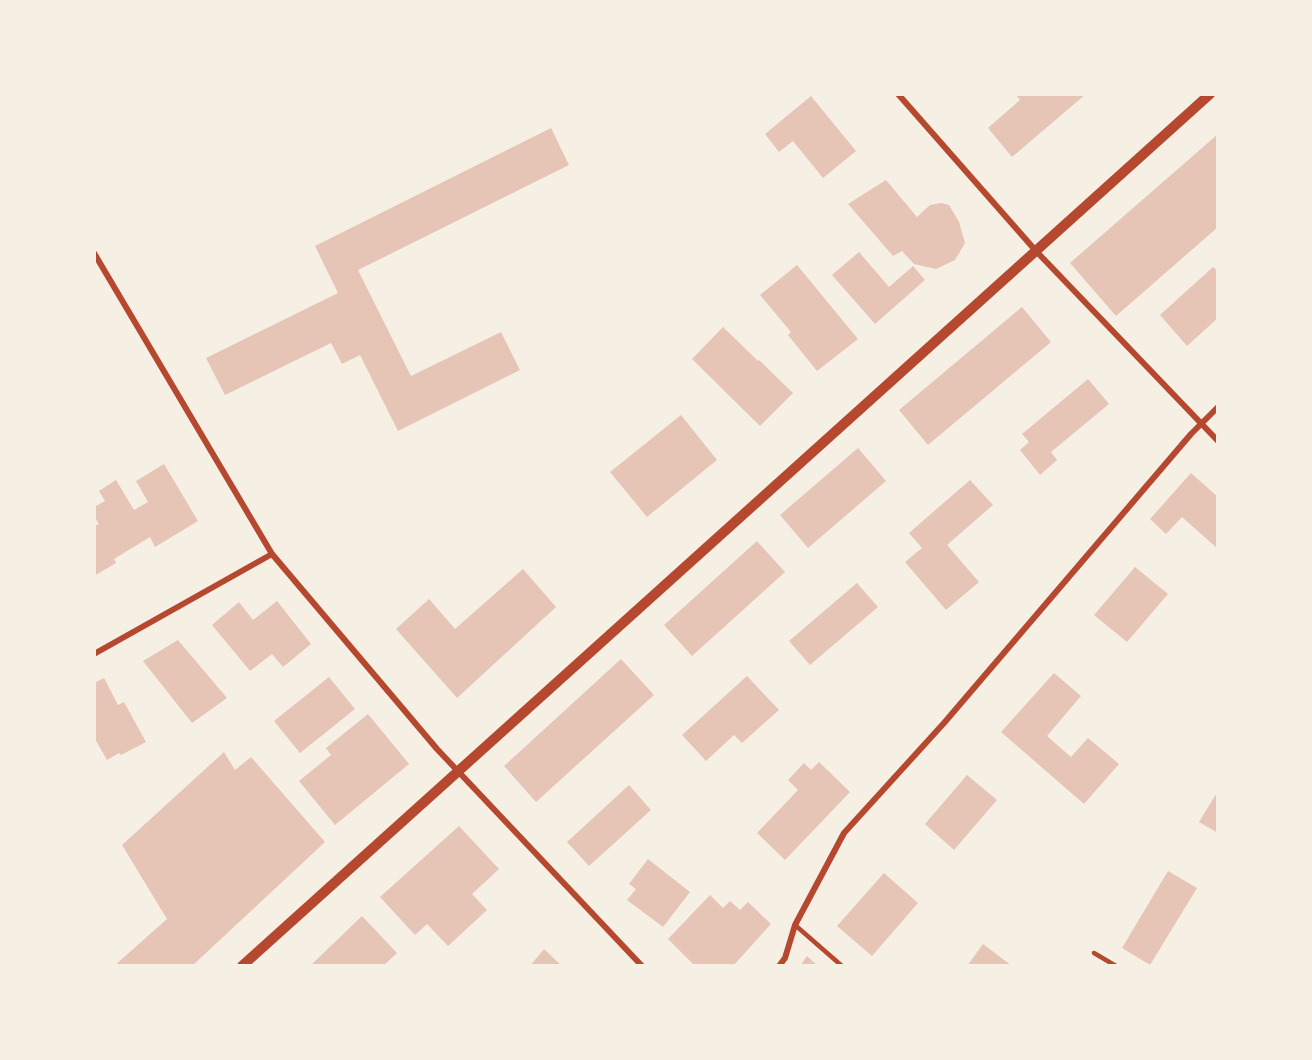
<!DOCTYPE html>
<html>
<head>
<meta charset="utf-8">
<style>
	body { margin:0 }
	#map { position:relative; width:1312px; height:1060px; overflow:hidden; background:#f6efe4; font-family:"Roboto Condensed",sans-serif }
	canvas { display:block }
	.frame { position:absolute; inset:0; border:96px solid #f6efe4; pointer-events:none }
</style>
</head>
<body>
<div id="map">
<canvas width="1312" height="1060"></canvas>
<div class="frame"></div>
</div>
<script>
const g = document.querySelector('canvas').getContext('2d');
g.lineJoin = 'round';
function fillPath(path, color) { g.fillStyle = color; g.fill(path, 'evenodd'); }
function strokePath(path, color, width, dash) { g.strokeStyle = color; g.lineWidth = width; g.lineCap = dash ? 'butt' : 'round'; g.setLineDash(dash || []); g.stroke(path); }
fillPath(new Path2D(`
	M 1015,94 L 1086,94 L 1012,157 L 988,128 L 1020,100 Z
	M 811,96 L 856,151 L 823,178 L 793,141 L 779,152 L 765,134 Z
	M 551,128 L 569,165 L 358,270 L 411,376 L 501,332 L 520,370 L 398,431 L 360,355 L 342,364 L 331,343 L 225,395 L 206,358 L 338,293 L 315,246 Z
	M 1218,134 L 1218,227 L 1116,316 L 1070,263 Z
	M 886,180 L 917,217 L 930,205 L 941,203 L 949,205 L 959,222 L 965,243 L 955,260 L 936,269 L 914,264 L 902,251 L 893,256 L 848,204 Z
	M 859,252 L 889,287 L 913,266 L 925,280 L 875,324 L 832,275 Z
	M 797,265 L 858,339 L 817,371 L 788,335 L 791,332 L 760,295 Z
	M 1213,267 L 1218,271 L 1218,318 L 1187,346 L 1160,315 Z
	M 1022,307 L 1051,342 L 928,445 L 899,410 Z
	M 723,327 L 758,361 L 759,360 L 793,393 L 760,426 L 692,359 Z
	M 1088,379 L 1109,404 L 1051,452 L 1057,460 L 1040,475 L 1020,450 L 1029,442 L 1022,434 Z
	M 681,415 L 717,460 L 647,517 L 610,472 Z
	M 858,448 L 886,481 L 808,548 L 780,515 Z
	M 164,464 L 198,521 L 155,547 L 150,537 L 114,559 L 116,563 L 94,576 L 94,526 L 99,524 L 94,516 L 94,507 L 105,501 L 99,491 L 116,480 L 134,510 L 148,502 L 136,481 Z
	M 1191,473 L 1218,497 L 1218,549 L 1182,517 L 1166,534 L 1150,519 Z
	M 970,480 L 993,505 L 947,545 L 979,582 L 946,610 L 905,562 L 922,548 L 909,533 Z
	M 757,541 L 785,572 L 692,656 L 664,625 Z
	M 1135,567 L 1168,594 L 1127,642 L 1094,615 Z
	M 523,569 L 556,607 L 457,698 L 396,629 L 429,599 L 455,629 Z
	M 857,583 L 878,607 L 810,665 L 789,641 Z
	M 277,601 L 311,644 L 283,667 L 272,654 L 250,671 L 212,625 L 239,602 L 253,620 Z
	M 178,640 L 227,698 L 192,723 L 143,661 Z
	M 621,659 L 654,695 L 536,802 L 504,766 Z
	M 1054,673 L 1081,696 L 1047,736 L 1071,757 L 1088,738 L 1119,764 L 1084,804 L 1001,732 Z
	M 747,676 L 779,710 L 742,743 L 734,735 L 706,761 L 682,735 Z
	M 329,677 L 355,709 L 300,753 L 274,721 Z
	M 104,678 L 118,705 L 124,702 L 146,742 L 121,755 L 119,753 L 107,760 L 94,737 L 94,683 Z
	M 368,714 L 409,764 L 335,825 L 299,781 L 331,755 L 326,748 Z
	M 224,752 L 235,770 L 251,757 L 325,842 L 192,966 L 114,966 L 167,919 L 122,845 Z
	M 819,762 L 850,792 L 785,860 L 757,833 L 798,790 L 788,780 L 804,763 L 811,770 Z
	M 967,775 L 997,800 L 954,850 L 925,824 Z
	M 629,785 L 651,810 L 589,866 L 567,842 Z
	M 1218,791 L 1218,833 L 1199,822 Z
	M 459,826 L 499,869 L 472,894 L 487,910 L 448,946 L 427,924 L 415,935 L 380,897 Z
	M 648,859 L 690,892 L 663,927 L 627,900 L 636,889 L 629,884 Z
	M 1168,871 L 1197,888 L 1150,965 L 1122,948 Z
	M 884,873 L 918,903 L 872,956 L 837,926 Z
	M 710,895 L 723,908 L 730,901 L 740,910 L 748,902 L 771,924 L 733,966 L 695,966 L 668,939 Z
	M 362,916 L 397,953 L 383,966 L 310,966 Z
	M 983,944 L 1012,966 L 967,966 Z
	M 544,949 L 562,966 L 530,966 Z
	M 807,956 L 818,966 L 800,966 Z`), '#e6c5b7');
strokePath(new Path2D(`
	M 795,925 L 842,966
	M 1094,953 L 1116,966`), '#b5482f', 4.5);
strokePath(new Path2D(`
	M 898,94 L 1036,251 L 1218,441
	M 94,253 L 272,554 L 437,749 L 642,966
	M 94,654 L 272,554
	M 779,966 L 785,958 L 795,925 L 844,833 L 944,723 L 1191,434 L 1218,407`), '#b5482f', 6);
strokePath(new Path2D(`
	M 242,966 L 1210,94`), '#b5482f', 10);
</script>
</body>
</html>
